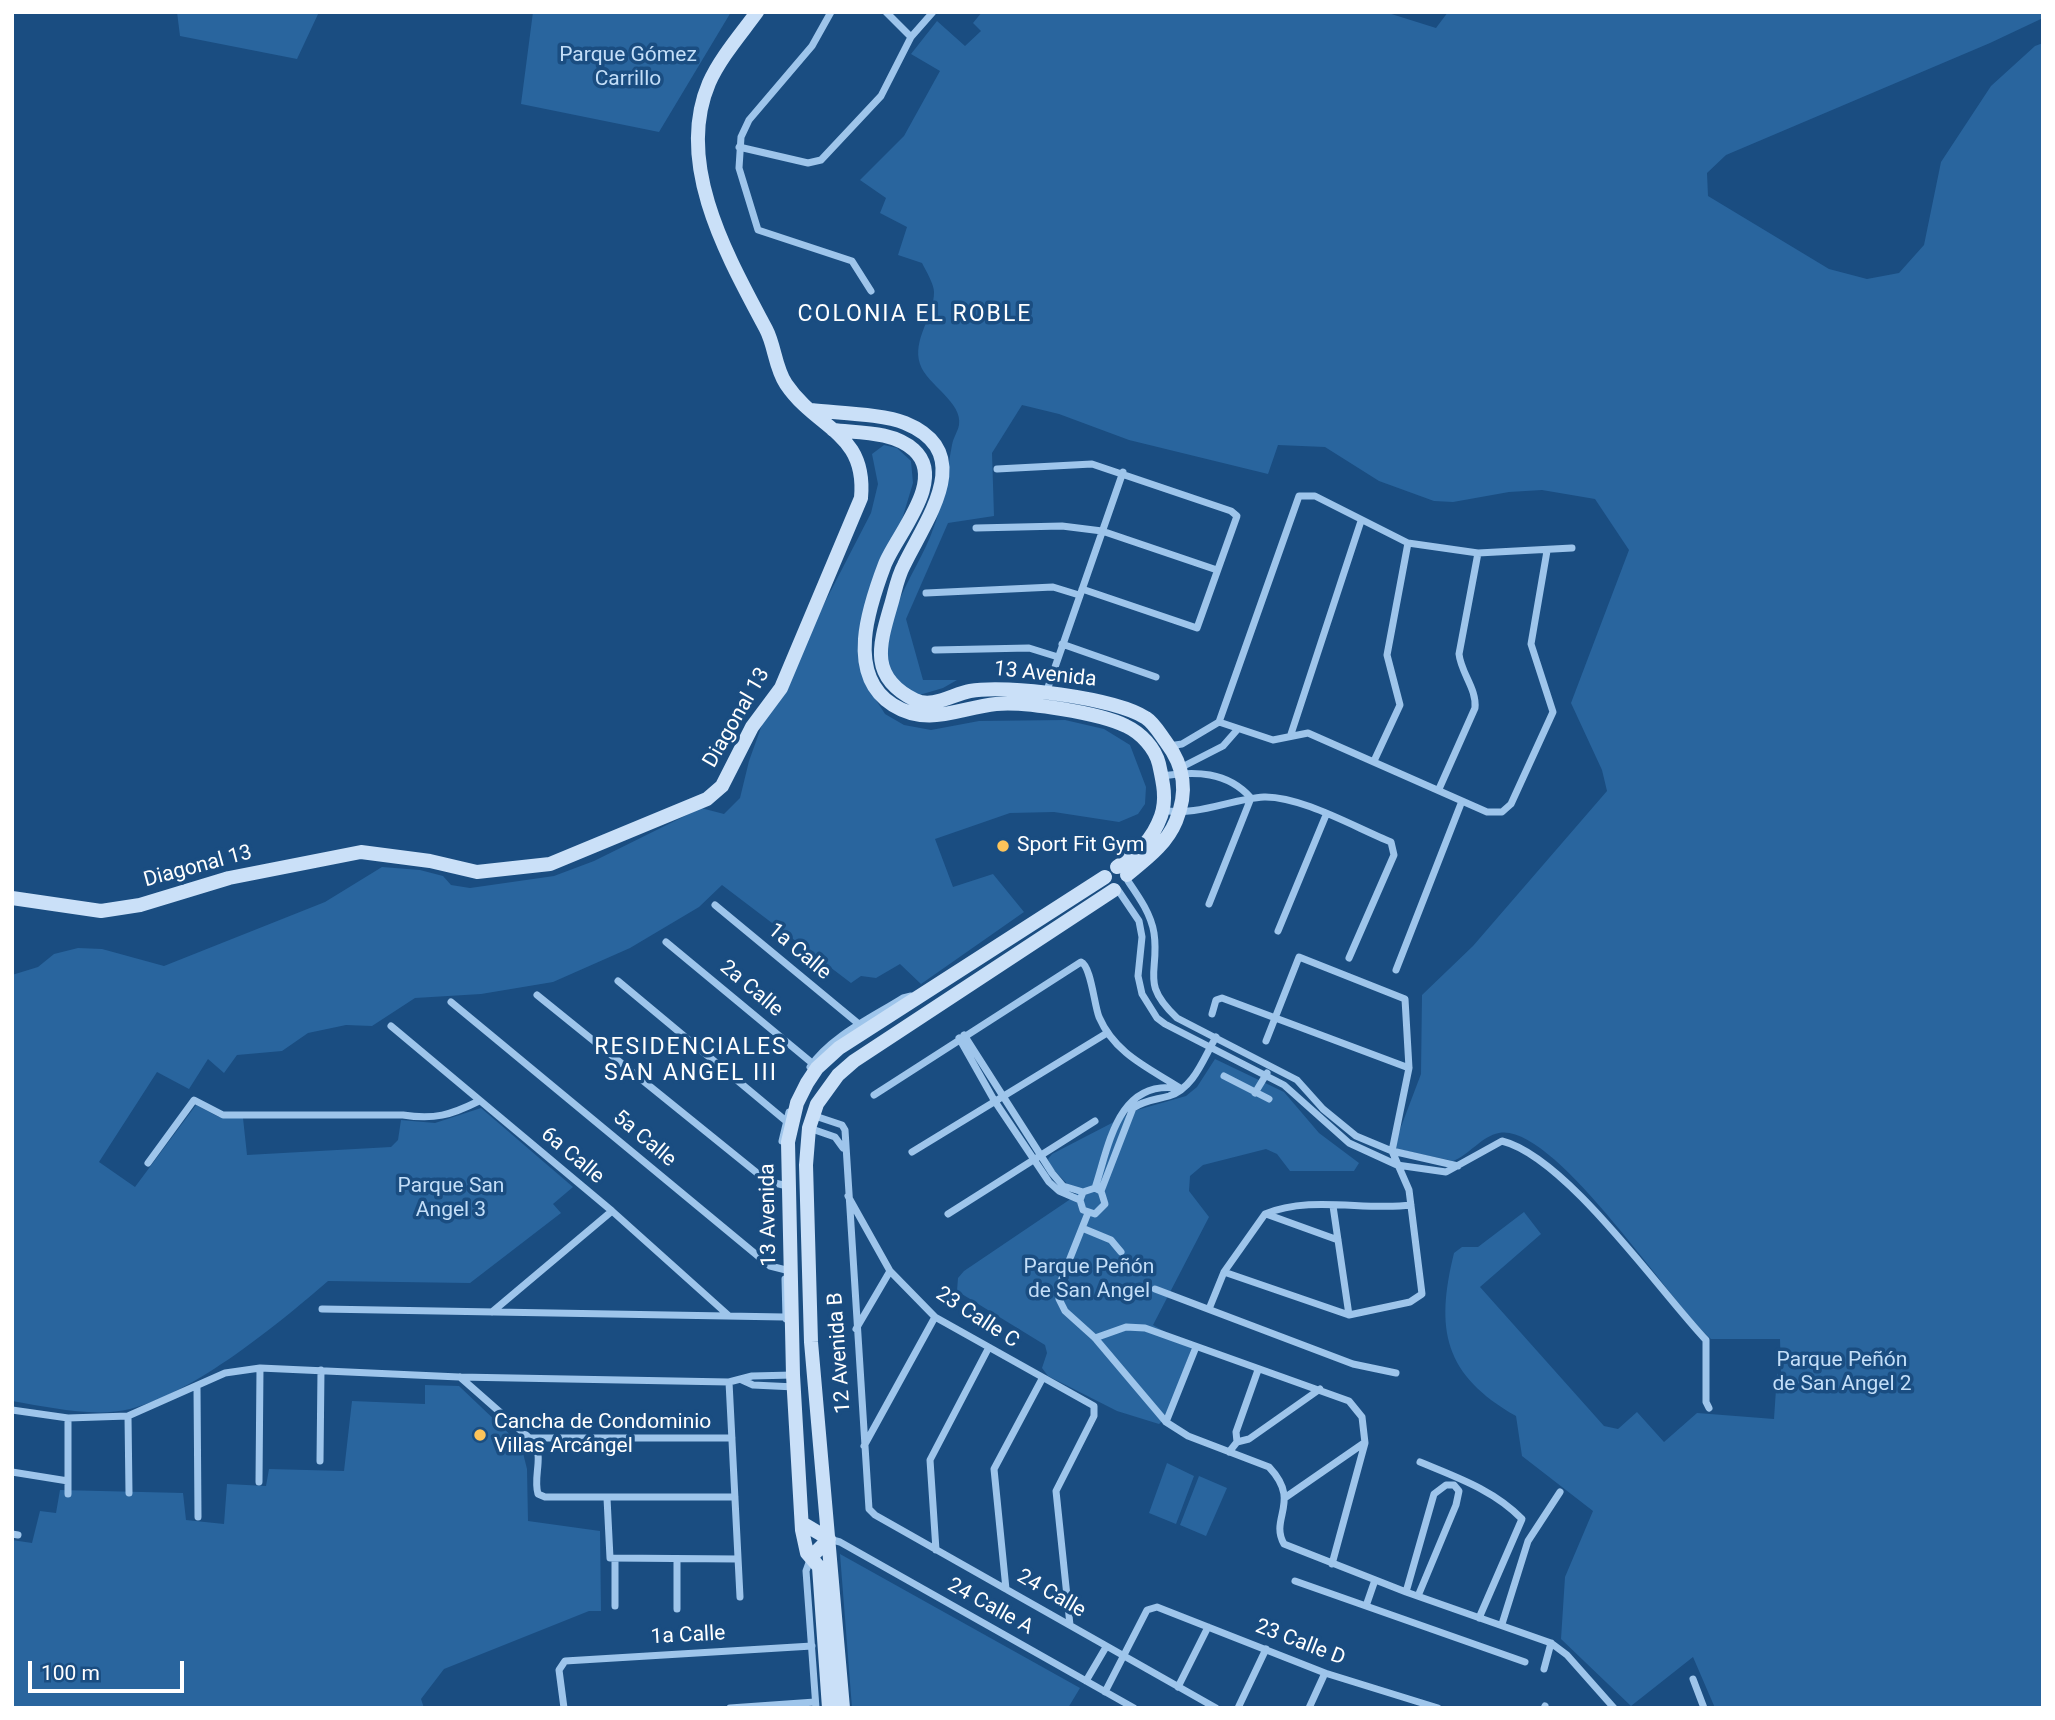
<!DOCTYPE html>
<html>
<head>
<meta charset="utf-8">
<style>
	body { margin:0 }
	#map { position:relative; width:2055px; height:1720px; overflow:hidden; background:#1a4d81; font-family:Roboto,sans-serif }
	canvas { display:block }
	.frame { position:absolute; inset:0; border:14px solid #fff; pointer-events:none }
	.scale { position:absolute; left:28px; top:1661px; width:156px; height:32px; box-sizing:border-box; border:4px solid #fff; border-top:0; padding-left:9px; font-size:21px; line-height:24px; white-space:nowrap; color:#fff; -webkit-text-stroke:5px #1a4d81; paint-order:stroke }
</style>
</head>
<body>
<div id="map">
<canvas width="2055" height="1720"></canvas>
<div class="frame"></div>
<div class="scale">100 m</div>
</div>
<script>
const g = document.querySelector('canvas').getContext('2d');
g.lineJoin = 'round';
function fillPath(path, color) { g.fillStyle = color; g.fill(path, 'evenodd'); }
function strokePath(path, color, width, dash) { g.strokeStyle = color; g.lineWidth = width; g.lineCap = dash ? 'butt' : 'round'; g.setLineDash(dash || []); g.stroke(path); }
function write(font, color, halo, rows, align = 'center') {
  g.font = font + ' Roboto,sans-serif'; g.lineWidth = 7; g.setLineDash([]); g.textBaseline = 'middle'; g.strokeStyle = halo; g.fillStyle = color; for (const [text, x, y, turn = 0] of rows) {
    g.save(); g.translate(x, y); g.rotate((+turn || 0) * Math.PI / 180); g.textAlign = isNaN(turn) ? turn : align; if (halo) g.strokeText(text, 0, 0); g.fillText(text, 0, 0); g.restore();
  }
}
fillPath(new Path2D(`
	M 177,12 L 319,12 L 297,59 L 180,36 Z
	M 533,12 L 731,12 L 659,132 L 521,104 Z
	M 982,12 L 1385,12 L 1436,28 L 1448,12 L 2043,12 L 2043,18 L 1990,43 L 1726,155 L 1707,173 L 1708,196 L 1829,269 L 1867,279 L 1899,273 L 1924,245 L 1941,162 L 1991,86 L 2035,46 L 2043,43 L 2043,1708 L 1715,1708 L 1693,1657 L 1631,1706 L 1561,1639 L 1565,1577 L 1593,1511 L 1522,1456 L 1516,1416 C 1444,1375 1435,1330 1454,1253 L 1462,1247 L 1478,1247 L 1524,1212 L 1541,1234 L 1480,1287 L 1604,1426 L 1618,1429 L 1637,1412 L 1664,1442 L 1697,1413 L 1774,1419 L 1777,1374 L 1781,1373 L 1780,1339 L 1711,1339 C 1670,1303 1554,1122 1499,1133 C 1482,1136 1469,1155 1453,1161 L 1393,1148 L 1421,1074 L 1422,995 L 1473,946 L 1607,791 L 1602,770 L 1571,703 L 1629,550 L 1595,499 L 1542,490 L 1509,492 L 1453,502 L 1434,501 L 1379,481 L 1325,447 L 1278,445 L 1268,474 L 1129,440 L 1059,414 L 1022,405 L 992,453 L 994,516 L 948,523 L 906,619 L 923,680 L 957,680 L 943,688 L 916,696 C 910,692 900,687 895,681 C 864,642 919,569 932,532 C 944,502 946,476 952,445 C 953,438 958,431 959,425 C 963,402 927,385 920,364 C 912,339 934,317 934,292 C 934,284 926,271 922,263 L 898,255 L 907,227 L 880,213 L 886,198 L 860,180 L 904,136 L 940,71 L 911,54 L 937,21 L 965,46 L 981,31 L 973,23 Z
	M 884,445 L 897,448 L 911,461 L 913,483 L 900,526 L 870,599 L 869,689 L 885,714 L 904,725 L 931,730 L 979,721 L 1065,720 L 1104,729 L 1130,745 L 1146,787 L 1145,804 L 1138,814 L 1119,822 L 1054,812 L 1010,813 L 935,839 L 953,887 L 993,874 L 1024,912 L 921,984 L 900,964 L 876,978 L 861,976 L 851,983 L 722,885 L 699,907 L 630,948 L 553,982 L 481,994 L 415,998 L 372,1026 L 346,1025 L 308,1033 L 282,1051 L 237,1055 L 224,1073 L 208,1059 L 189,1089 L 157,1072 L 99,1162 L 135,1187 L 196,1105 L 219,1117 L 243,1118 L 247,1155 L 391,1147 L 398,1140 L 401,1120 L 435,1123 L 481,1108 L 573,1187 L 553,1204 L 561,1213 L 470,1283 L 328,1281 C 277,1325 196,1392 130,1409 C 95,1418 48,1407 12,1401 L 12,975 L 38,967 L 54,954 L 78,948 L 102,949 L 164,966 L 325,902 L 382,867 L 420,870 L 443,876 L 451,885 L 470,888 L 554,876 L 594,861 L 701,808 L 724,814 L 740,798 L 749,761 L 763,722 L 871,513 L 878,484 L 872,454 Z
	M 1215,1059 L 1284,1092 L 1319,1133 L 1359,1163 L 1354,1171 L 1290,1171 L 1277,1154 L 1266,1149 L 1203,1165 L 1190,1176 L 1189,1191 L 1209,1217 L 1153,1325 L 1192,1347 L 1166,1418 L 1159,1424 L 1117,1411 L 1048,1376 L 1042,1368 L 1047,1353 L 1045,1345 L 957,1291 L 958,1278 L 964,1271 L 1075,1196 L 1076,1193 L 1051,1167 L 1048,1159 L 1052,1154 L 1137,1110 L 1186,1096 L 1197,1087 Z
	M 425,1385 L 459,1386 L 521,1445 L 527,1469 L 528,1521 L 600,1531 L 601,1611 L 589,1611 L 444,1669 L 421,1699 L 424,1708 L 12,1708 L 12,1540 L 32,1543 L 40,1511 L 56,1513 L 60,1490 L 183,1493 L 186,1520 L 224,1524 L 227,1484 L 266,1486 L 269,1469 L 344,1471 L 352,1401 L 425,1404 Z
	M 1167,1463 L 1194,1476 L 1176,1524 L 1149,1513 Z
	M 1199,1476 L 1227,1488 L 1206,1536 L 1180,1525 Z
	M 840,1554 L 1080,1688 L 1068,1708 L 852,1708 Z`), '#29659e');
strokePath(new Path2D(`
	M 831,12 L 812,46 L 749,120 L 741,137 L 739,168 L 758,230 L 852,261 L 871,291
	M 886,12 L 911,37
	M 739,147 L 808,163 L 821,160 L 881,96 L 911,37 L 933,12
	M 997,469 L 1092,464 L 1231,511 L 1237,516 L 1197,628 L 1082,589
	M 976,528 L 1062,526 L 1102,531 L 1217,570
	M 926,593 L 1053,587 L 1079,595
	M 1062,644 L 1156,677
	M 935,650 L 1029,648 L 1058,657
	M 1046,693 L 1123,472
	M 1219,722 L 1299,496 L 1315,496 L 1408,543 L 1478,553 L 1572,548
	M 1291,734 L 1361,521
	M 1169,746 L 1182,744 L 1219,722 L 1273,740 L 1308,733 L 1487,812 L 1502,812 L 1511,804 L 1553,712 L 1531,644 L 1547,551
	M 1374,761 L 1400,705 L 1387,655 L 1408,543
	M 1182,767 L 1223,746 L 1237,730
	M 1162,776 C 1195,771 1227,771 1251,798
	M 1439,789 L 1475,708 C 1477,689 1461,673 1459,654 L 1478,553
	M 1163,810 C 1196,817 1231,799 1264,797 C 1301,796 1356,828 1391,842 L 1394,855 L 1349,958
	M 1128,881 C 1139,897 1151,914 1154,933 C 1160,973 1139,982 1177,1018 L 1297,1080 L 1323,1109 L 1356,1136 L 1392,1151 L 1458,1166
	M 1118,890 L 1139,921 L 1142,937 L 1138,976 L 1142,994 L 1157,1018 L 1165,1024 L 1284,1085 L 1349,1143 L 1397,1165 L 1446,1172 L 1502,1141 C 1566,1157 1658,1289 1706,1340 L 1706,1402 L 1709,1408
	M 1209,904 L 1251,798
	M 715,905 L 860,1025
	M 1278,931 L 1326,815
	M 666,942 L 812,1063
	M 1396,970 L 1462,801
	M 618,981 L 786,1121
	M 537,995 L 767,1181 L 783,1185
	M 451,1002 L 770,1266 L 786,1270
	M 1212,1014 L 1216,1000 L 1222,998 L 1409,1068
	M 391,1026 L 612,1211 L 728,1315
	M 964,1035 L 1052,1173 L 1063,1186 L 1083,1192
	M 959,1038 L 994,1100 L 1049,1182 L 1059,1191 L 1080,1200
	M 810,1067 C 831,1036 873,1017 903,998 L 911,996
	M 1224,1076 L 1269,1099
	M 1255,1093 L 1267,1073
	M 874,1095 L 1081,962 C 1091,966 1094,1004 1099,1017 C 1115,1054 1149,1068 1180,1088
	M 812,1115 L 842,1125 L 845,1130 L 869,1509 L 875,1515 L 1216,1708
	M 809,1128 L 835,1137 L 843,1148
	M 782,1141 L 789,1112
	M 912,1152 L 1107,1033
	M 148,1163 L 194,1100 L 223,1115 L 403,1115 C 434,1120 451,1115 479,1101
	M 1095,1188 C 1109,1146 1117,1081 1176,1088
	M 1101,1191 L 1095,1188 L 1083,1192 L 1080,1200 L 1083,1210 L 1095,1214 L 1105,1204 L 1101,1191 L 1133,1108 C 1145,1100 1155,1100 1169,1096 C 1194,1088 1203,1059 1216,1037
	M 848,1196 L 890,1271 L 935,1317 L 1094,1406 L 1094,1416 L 1056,1491 L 1070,1625
	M 1333,1206 L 1349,1315
	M 1088,1213 L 1059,1286 L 1059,1299 L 1065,1311 L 1095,1338 L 1166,1422 L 1188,1436 L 1269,1467 C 1302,1502 1269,1518 1284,1544 L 1406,1592 L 1551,1643 L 1567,1655 L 1614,1708
	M 948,1214 L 1095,1121
	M 1266,1214 L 1338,1240
	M 1082,1228 L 1111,1240 L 1121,1252
	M 1224,1272 L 1349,1315 L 1410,1302 L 1422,1294 L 1409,1190 L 1392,1151 L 1409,1068 L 1405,999 L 1299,957 L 1266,1041
	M 785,1279 L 786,1319
	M 1155,1289 L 1353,1364 L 1396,1373
	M 322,1309 L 784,1317
	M 1209,1309 L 1224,1272 L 1265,1214 C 1310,1195 1364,1211 1411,1205
	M 492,1312 L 612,1211
	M 856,1329 L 890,1271
	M 1095,1338 L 1126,1327 L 1145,1328 L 1349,1401 L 1362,1417 L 1365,1443 L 1332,1564
	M 460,1377 L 535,1443 C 543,1460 533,1477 538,1494 L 545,1497 L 735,1497
	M 742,1380 L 753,1385 L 795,1387
	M 729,1382 L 740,1597
	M 197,1387 L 198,1517
	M 12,1410 L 68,1418 L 128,1416 L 225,1373 L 260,1368 L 459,1377 L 729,1382 L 752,1376 L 793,1375
	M 128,1416 L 129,1493
	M 1166,1422 L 1196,1347
	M 530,1438 L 732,1438
	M 1237,1442 L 1236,1432 L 1258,1370
	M 864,1446 L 935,1317
	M 1229,1452 L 1237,1442 L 1249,1439 L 1320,1389
	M 320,1461 L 321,1370
	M 1420,1462 C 1456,1477 1494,1490 1522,1519 L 1479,1618
	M 12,1472 L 68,1481
	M 259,1482 L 260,1368
	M 68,1494 L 68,1418
	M 1286,1497 L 1364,1443
	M 607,1498 L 610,1558 L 738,1559
	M 12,1534 L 18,1535
	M 829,1539 L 840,1542 L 1134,1708
	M 936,1550 L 930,1460 L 988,1349
	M 811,1557 L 806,1571 L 816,1708
	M 1295,1581 L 1525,1662
	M 1006,1589 L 994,1469 L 1042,1379
	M 1406,1592 L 1434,1494 L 1446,1485 L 1454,1485 L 1459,1491 L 1456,1505 L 1418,1596
	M 615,1606 L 615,1560
	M 1366,1606 L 1375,1580
	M 677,1609 L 677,1560
	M 1502,1624 L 1528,1541 L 1560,1492
	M 1544,1669 L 1551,1643
	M 1693,1679 L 1704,1708
	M 1086,1681 L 1106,1647
	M 1178,1687 L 1208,1627
	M 1105,1692 L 1147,1610 L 1157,1607 L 1325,1673 L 1438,1708
	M 564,1708 L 559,1670 L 565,1661 L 812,1646
	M 730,1708 L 815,1702
	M 1238,1708 L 1266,1649
	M 1309,1708 L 1325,1673
	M 1544,1708 L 1545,1706`), '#9ec5eb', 7);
strokePath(new Path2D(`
	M 811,410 C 836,413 884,414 905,423 C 978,453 926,519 904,565 C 897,578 895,592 891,605 C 879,646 869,677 915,700 C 932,709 953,694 970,691 C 1006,684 1116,698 1146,718 C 1154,723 1160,734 1166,742 C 1185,767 1188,792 1176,821 C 1166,845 1146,859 1127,875
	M 833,430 C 859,433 893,431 914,450 C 947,480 897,534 885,564 C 869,606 845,675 893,705 C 928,727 959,708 996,704 C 1024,701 1100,713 1126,726 C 1141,733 1155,748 1159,764 C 1163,782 1167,799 1161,816 C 1152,841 1138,852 1117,867
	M 12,898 L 101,911 L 140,905 L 229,878 L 361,852 L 430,861 L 477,872 L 550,864 L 707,799 L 722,786 L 752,727 L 781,688 L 861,498 C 867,432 817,430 786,384 C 775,368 775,346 766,329 C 729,259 674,165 709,83 C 720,58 741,34 757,12
	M 802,1523 L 829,1539 L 811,1557
	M 829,1708 L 819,1567 L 807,1553 L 802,1530 L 793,1375 L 788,1142 L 797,1103 L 807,1083 L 817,1068 L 839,1048 L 1105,877
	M 843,1708 L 811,1342 L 806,1165 L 809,1128 L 817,1104 L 838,1075 L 854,1061 L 1114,890`), '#cae0f8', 14);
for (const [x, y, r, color] of [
	[1003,846,7,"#fdc45a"],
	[480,1435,7,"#fdc45a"]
]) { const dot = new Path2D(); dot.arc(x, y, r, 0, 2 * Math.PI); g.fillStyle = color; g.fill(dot); strokePath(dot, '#1a4d81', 2.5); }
write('21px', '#c3def8', '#1a4d81', [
	["Parque Gómez",628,56],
	["Carrillo",628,80],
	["Parque San",451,1187],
	["Angel 3",451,1211],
	["Parque Peñón",1089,1268],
	["de San Angel",1089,1292],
	["Parque Peñón",1842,1361],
	["de San Angel 2",1842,1385]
]);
write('21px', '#fff', '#1a4d81', [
	["13 Avenida",1045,675,6],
	["Diagonal 13",737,718,-60],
	["Diagonal 13",198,867,-15],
	["1a Calle",799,952,40],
	["2a Calle",751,989,40],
	["5a Calle",644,1139,40],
	["6a Calle",572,1156,40],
	["13 Avenida",769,1215,-91],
	["23 Calle C",977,1318,33],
	["12 Avenida B",840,1353,-94],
	["24 Calle",1051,1594,30],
	["24 Calle A",990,1607,29],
	["1a Calle",688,1636,-3],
	["23 Calle D",1300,1643,21]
]);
write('21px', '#fff', '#1a4d81', [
	["Sport Fit Gym",1017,846],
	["Cancha de Condominio",494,1423],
	["Villas Arcángel",494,1447]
], 'left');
g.letterSpacing = '2px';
write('23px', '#fff', '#1a4d81', [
	["COLONIA EL ROBLE",915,315],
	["RESIDENCIALES",691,1048],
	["SAN ANGEL III",691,1074]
]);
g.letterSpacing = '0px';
</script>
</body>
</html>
